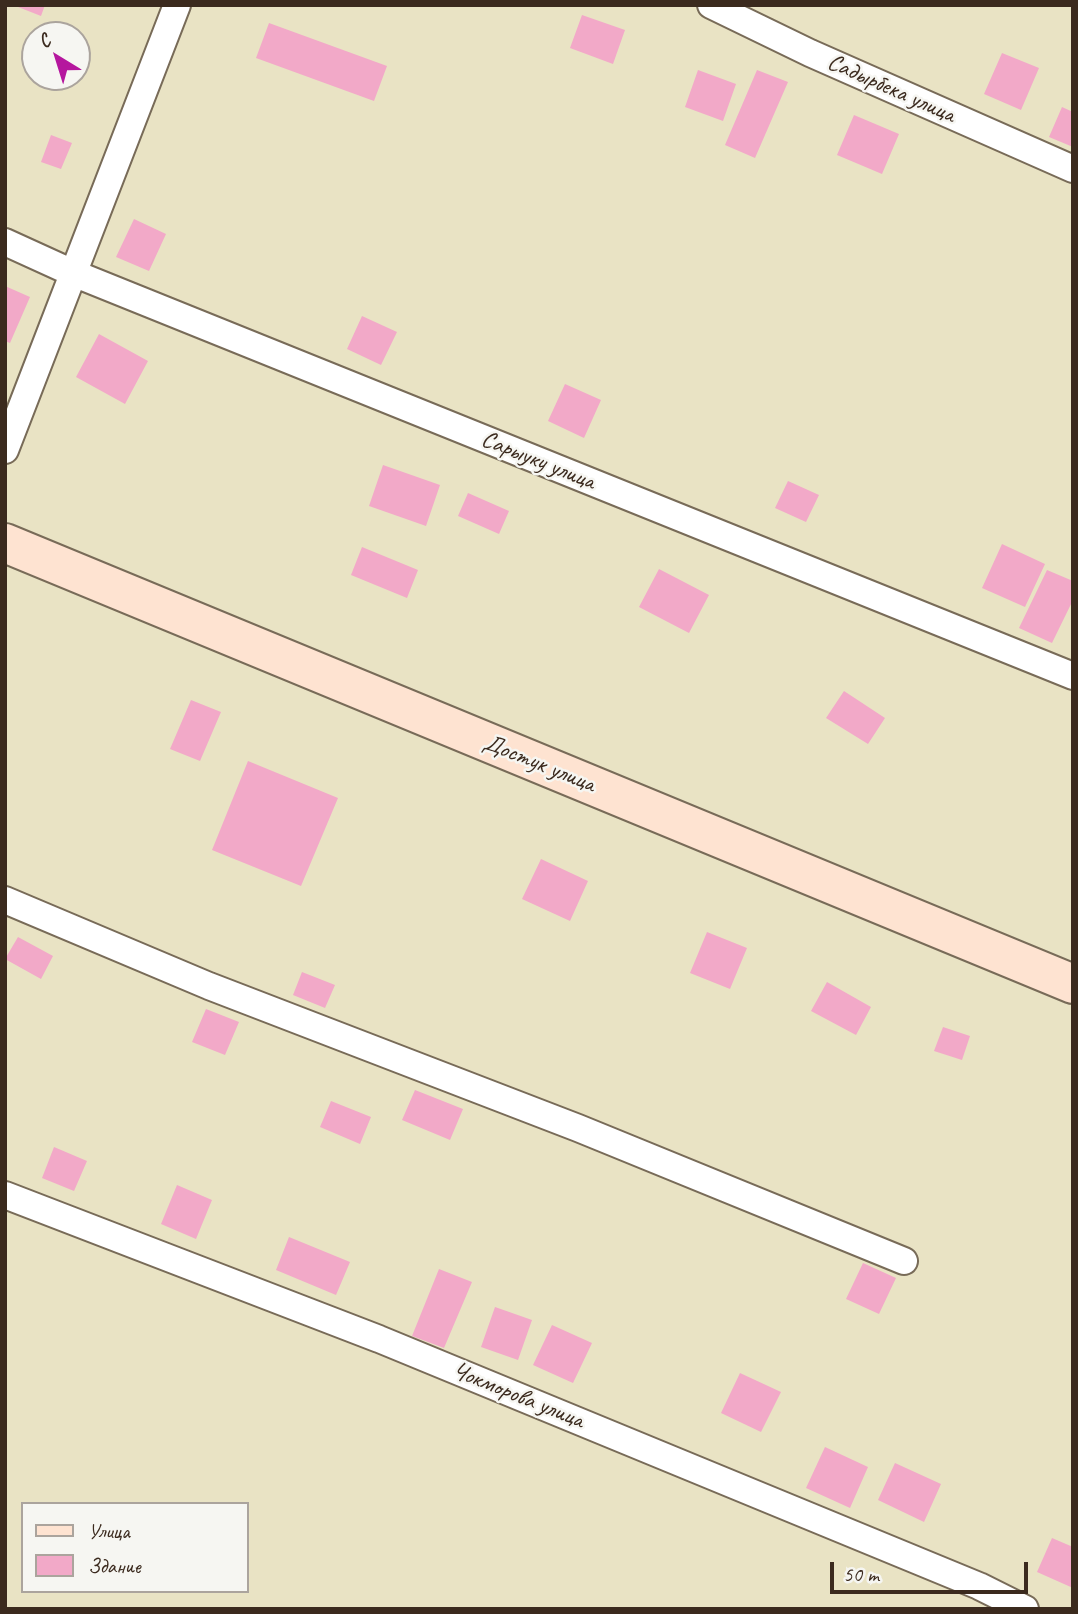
<!DOCTYPE html>
<html>
<head>
<meta charset="utf-8">
<style>
	body { margin:0 }
	#map { position:relative; width:1078px; height:1614px; overflow:hidden; background:#e9e3c4; font-family:Caveat,sans-serif }
	canvas { display:block }
	.frame { position:absolute; inset:0; border:7px solid #3b2a1e; pointer-events:none }
	.legend { position:absolute; left:21px; top:1502px; width:228px; height:91px; box-sizing:border-box; background:#f6f6f2; border:2px solid #aba49d; margin:0; padding:9px 12px; list-style:none; font-size:21px; color:#3b2a1e }
	.legend li { display:flex; align-items:center; gap:14px; height:35px }
	.legend b { width:35px; border:2px solid #aba49d }
	.north { position:absolute; left:21px; top:21px; width:70px; height:70px; box-sizing:border-box; background:#f6f6f2; border:2px solid #aba49d; border-radius:50%; rotate:322deg; font-size:19px; font-weight:700; line-height:28px; text-align:center; color:#3b2a1e }
	.north::after { content:''; display:block; margin:auto; width:24px; height:32px; background:#b5179e; clip-path:polygon(50% 0,100% 100%,50% 72%,0 100%) }
	.scale { position:absolute; left:830px; top:1562px; width:198px; height:32px; box-sizing:border-box; border:4px solid #3b2a1e; border-top:0; padding-left:9px; font-size:21px; line-height:24px; white-space:nowrap; color:#3b2a1e; -webkit-text-stroke:5px #f6f6f2; paint-order:stroke }
</style>
</head>
<body>
<div id="map">
<canvas width="1078" height="1614"></canvas>
<div class="frame"></div>
<ul class="legend">
<li><b style="height:9px;background:#fee3d1"></b>Улица</li>
<li><b style="height:19px;background:#f2a9c8"></b>Здание</li>
</ul>
<div class="north">С</div>
<div class="scale">50 m</div>
</div>
<script>
const g = document.querySelector('canvas').getContext('2d');
g.lineJoin = 'round';
function fillPath(path, color) { g.fillStyle = color; g.fill(path, 'evenodd'); }
function strokePath(path, color, width, dash) { g.strokeStyle = color; g.lineWidth = width; g.lineCap = dash ? 'butt' : 'round'; g.setLineDash(dash || []); g.stroke(path); }
function write(font, color, halo, rows, align = 'center') {
  g.font = font + ' Caveat,sans-serif'; g.lineWidth = 5; g.setLineDash([]); g.textBaseline = 'middle'; g.strokeStyle = halo; g.fillStyle = color; for (const [text, x, y, turn = 0] of rows) {
    g.save(); g.translate(x, y); g.rotate((+turn || 0) * Math.PI / 180); g.textAlign = isNaN(turn) ? turn : align; if (halo) g.strokeText(text, 0, 0); g.fillText(text, 0, 0); g.restore();
  }
}
fillPath(new Path2D(`
	M 13,5 L 45,5 L 41,16 Z
	M 582,15 L 625,30 L 613,64 L 570,48 Z
	M 269,23 L 387,66 L 374,101 L 256,58 Z
	M 1002,53 L 1039,68 L 1021,110 L 984,94 Z
	M 698,70 L 736,84 L 723,121 L 685,107 Z
	M 757,70 L 788,82 L 755,158 L 725,145 Z
	M 1062,107 L 1073,112 L 1073,147 L 1049,137 Z
	M 854,115 L 899,134 L 882,174 L 837,155 Z
	M 51,135 L 72,143 L 61,169 L 41,162 Z
	M 134,219 L 166,234 L 149,271 L 116,257 Z
	M 5,286 L 30,297 L 10,343 L 5,341 Z
	M 362,316 L 397,332 L 381,365 L 347,349 Z
	M 99,334 L 148,361 L 125,404 L 76,377 Z
	M 565,384 L 601,400 L 584,438 L 548,421 Z
	M 383,465 L 440,485 L 426,526 L 369,506 Z
	M 788,481 L 819,495 L 806,522 L 775,508 Z
	M 468,493 L 509,511 L 499,534 L 458,516 Z
	M 1002,544 L 1045,564 L 1025,607 L 982,588 Z
	M 362,547 L 418,570 L 407,598 L 351,575 Z
	M 659,569 L 709,595 L 689,633 L 639,607 Z
	M 1047,570 L 1073,581 L 1073,600 L 1052,643 L 1019,628 Z
	M 844,691 L 885,718 L 868,744 L 826,718 Z
	M 191,700 L 221,712 L 200,761 L 170,749 Z
	M 248,761 L 338,798 L 301,886 L 212,850 Z
	M 541,859 L 588,881 L 570,921 L 522,899 Z
	M 707,932 L 747,948 L 730,989 L 690,973 Z
	M 18,937 L 53,956 L 41,979 L 5,959 Z
	M 302,972 L 335,985 L 325,1008 L 293,995 Z
	M 827,982 L 871,1007 L 856,1035 L 811,1011 Z
	M 206,1009 L 239,1022 L 225,1055 L 192,1042 Z
	M 943,1027 L 970,1036 L 962,1060 L 934,1051 Z
	M 415,1090 L 463,1109 L 450,1140 L 402,1120 Z
	M 331,1101 L 371,1117 L 360,1144 L 320,1127 Z
	M 54,1147 L 87,1161 L 74,1191 L 42,1178 Z
	M 177,1185 L 212,1200 L 196,1239 L 161,1224 Z
	M 289,1237 L 350,1262 L 336,1295 L 276,1270 Z
	M 863,1263 L 896,1278 L 879,1314 L 846,1299 Z
	M 439,1269 L 472,1282 L 444,1348 L 412,1336 Z
	M 495,1307 L 532,1320 L 518,1360 L 481,1347 Z
	M 552,1325 L 592,1343 L 573,1383 L 533,1365 Z
	M 740,1373 L 781,1392 L 761,1432 L 721,1413 Z
	M 825,1447 L 868,1467 L 850,1508 L 806,1488 Z
	M 895,1463 L 941,1484 L 924,1522 L 878,1500 Z
	M 1052,1538 L 1073,1547 L 1073,1588 L 1037,1572 Z`), '#f2a9c8');
const street = new Path2D(`
	M 711,5 L 810,53 L 1073,169
	M 5,242 L 73,273 L 1073,676
	M 5,450 L 177,5
	M 5,900 L 209,986 L 578,1128 L 904,1261
	M 5,1195 L 379,1339 L 979,1586 L 1025,1609`);
const secondary = new Path2D(`
	M 5,543 L 1073,984`);
strokePath(street, '#786b58', 30);
strokePath(secondary, '#786b58', 42);
strokePath(street, '#fff', 26);
strokePath(secondary, '#fee3d1', 38);
write('24px', '#3b2a1e', '#f6f6f2', [
	["Садырбека улица",891,89,24],
	["Сарыуку улица",538,461,22],
	["Достук улица",539,764,22],
	["Чокморова улица",518,1396,22]
]);
</script>
</body>
</html>
